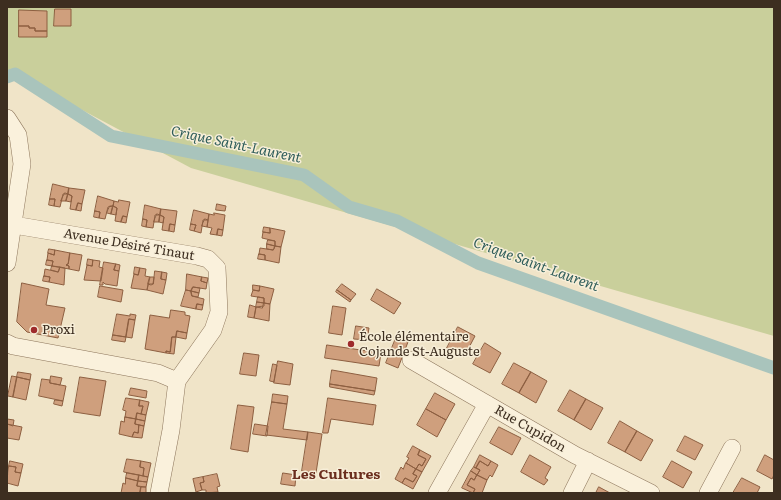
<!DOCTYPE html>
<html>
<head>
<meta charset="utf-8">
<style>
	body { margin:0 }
	#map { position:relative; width:781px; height:500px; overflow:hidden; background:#f0e4c8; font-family:Literata,serif }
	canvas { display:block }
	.frame { position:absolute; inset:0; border:8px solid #3d2e20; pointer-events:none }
</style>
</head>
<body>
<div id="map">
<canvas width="781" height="500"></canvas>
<div class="frame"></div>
</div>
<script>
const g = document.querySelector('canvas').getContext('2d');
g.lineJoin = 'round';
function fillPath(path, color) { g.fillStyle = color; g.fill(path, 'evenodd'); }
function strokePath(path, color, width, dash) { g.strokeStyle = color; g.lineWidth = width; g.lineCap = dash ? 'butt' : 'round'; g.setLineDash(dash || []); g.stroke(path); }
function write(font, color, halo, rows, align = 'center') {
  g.font = font + ' Literata,serif'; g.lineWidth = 3; g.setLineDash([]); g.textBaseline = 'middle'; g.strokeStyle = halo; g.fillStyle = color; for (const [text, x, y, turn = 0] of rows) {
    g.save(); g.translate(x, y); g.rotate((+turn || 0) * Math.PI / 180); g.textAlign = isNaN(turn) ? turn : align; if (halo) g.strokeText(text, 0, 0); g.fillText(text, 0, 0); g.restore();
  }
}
fillPath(new Path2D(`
	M 7,7 L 774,7 L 774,336 L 191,168 L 7,70 Z`), '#c9cf9b');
strokePath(new Path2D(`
	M 7,77 L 15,74 L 111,136 L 304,175 L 349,207 L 397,221 L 478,263 L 774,368`), '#a9c4bc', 13);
const building = new Path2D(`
	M 55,9 L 71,9 L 71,26 L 54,26 Z
	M 19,10 L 47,11 L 47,31 L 35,31 L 35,28 L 29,28 L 29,26 L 19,26 Z
	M 19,26 L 29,26 L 29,28 L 35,28 L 35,31 L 47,31 L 47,37 L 19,37 Z
	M 53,184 L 69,188 L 68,194 L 63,194 L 60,207 L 54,206 L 55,199 L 50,199 Z
	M 69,188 L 85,190 L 82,204 L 78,203 L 76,210 L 70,209 L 72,196 L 68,194 Z
	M 65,193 L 68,194 L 66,201 L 61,201 Z
	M 68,194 L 72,196 L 71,202 L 66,201 Z
	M 98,196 L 114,201 L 113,206 L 108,207 L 105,219 L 99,218 L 100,212 L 95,211 Z
	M 50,199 L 55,199 L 54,206 L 49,205 Z
	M 119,200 L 130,202 L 127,217 L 123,216 L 121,222 L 115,221 L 117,208 L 113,206 L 114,201 L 118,202 Z
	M 78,203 L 82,204 L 81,211 L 76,210 Z
	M 217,204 L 226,206 L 225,211 L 216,210 Z
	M 145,205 L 161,209 L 160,215 L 155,215 L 153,228 L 146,227 L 147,220 L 143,219 Z
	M 110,206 L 113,206 L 111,214 L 107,213 Z
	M 113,206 L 117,208 L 116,215 L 111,214 Z
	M 161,209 L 177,211 L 175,225 L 170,224 L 169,231 L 162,230 L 164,217 L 160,215 Z
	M 194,210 L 209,214 L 208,220 L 203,220 L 201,233 L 194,231 L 196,225 L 191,224 Z
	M 95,211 L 100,212 L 99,218 L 94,217 Z
	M 214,213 L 225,215 L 223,230 L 218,229 L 217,235 L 210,234 L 212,228 L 207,227 L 209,214 L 214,215 Z
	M 157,214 L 160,215 L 159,222 L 154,222 Z
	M 160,215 L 164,217 L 163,223 L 159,222 Z
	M 123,216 L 127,217 L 126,223 L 121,222 Z
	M 143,219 L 147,220 L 146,227 L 142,226 Z
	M 205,219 L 208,220 L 207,227 L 202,226 Z
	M 170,224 L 175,225 L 174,232 L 169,231 Z
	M 191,224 L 196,225 L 194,231 L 190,230 Z
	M 264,227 L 270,228 L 270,233 L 263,232 Z
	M 270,228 L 285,231 L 281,247 L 275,246 L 275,241 L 262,238 L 263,232 L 270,233 Z
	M 218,229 L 223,230 L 222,236 L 217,235 Z
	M 268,240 L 275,241 L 275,246 L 267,244 Z
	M 267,244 L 275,246 L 274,249 L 273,250 L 267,249 Z
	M 275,246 L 281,247 L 279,263 L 265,260 L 265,255 L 259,254 L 260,248 L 273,250 Z
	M 49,249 L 55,250 L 54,255 L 48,253 Z
	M 55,250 L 70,253 L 68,264 L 66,265 L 69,266 L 69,269 L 52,266 L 53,261 L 47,260 L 48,253 L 54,255 Z
	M 70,253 L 82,255 L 79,271 L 69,269 L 69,266 L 66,265 L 68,264 Z
	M 259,254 L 265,255 L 265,260 L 258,259 Z
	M 88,259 L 93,260 L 92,266 L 87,265 Z
	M 47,260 L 53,261 L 52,266 L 46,265 Z
	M 93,260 L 100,261 L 99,267 L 103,268 L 101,281 L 84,280 L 87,265 L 92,266 Z
	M 104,262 L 116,264 L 114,270 L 119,271 L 117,286 L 105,284 L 103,282 L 103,285 L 100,285 Z
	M 116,264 L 120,265 L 119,271 L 114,270 Z
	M 52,266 L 60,267 L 59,270 L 58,272 L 51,270 Z
	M 60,267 L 65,268 L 64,285 L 49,282 L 50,277 L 44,276 L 45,269 L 58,272 Z
	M 135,267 L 140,268 L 138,275 L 134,274 Z
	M 140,268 L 146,269 L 145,276 L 150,277 L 147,290 L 131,288 L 134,274 L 138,275 Z
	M 155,271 L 162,272 L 161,279 L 166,280 L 163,294 L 147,290 L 148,284 L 153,284 Z
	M 162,272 L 167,273 L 166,280 L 161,279 Z
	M 187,274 L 202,277 L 201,281 L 207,283 L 206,289 L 193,287 L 191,291 L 186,290 Z
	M 44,276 L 50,277 L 49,282 L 43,281 Z
	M 150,277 L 154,277 L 153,284 L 151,285 L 148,284 Z
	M 202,277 L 208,278 L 207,283 L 201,281 Z
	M 22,283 L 49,289 L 46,305 L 65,308 L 58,338 L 27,332 L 17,322 Z
	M 342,284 L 356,294 L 351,300 L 337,290 Z
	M 253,285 L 260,286 L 259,291 L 253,290 Z
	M 100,286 L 123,290 L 121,302 L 98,297 Z
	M 260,286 L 274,289 L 270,304 L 264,303 L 264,298 L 251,296 L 253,290 L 259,291 Z
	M 193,287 L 200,288 L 199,293 L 191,291 Z
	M 377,289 L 401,303 L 394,314 L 371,300 Z
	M 186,290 L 191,291 L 192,296 L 204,299 L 203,305 L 197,304 L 196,309 L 181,306 Z
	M 337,290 L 351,300 L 350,302 L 336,292 Z
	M 191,291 L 199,293 L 198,297 L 192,296 Z
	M 258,297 L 264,298 L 264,303 L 257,302 Z
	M 257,302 L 264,303 L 264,306 L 256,307 Z
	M 264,303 L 270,304 L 269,321 L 254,318 L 256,307 L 262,308 Z
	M 197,304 L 203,305 L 202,310 L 196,309 Z
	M 250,305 L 256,307 L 254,318 L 248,317 Z
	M 333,306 L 346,308 L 342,335 L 329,333 Z
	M 171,310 L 185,312 L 185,315 L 190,316 L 187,333 L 177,331 L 176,337 L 172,337 L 170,352 L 166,351 L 166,353 L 145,349 L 150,315 L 169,318 Z
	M 117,314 L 130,316 L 130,314 L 136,315 L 135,320 L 129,319 L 126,337 L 113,335 Z
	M 129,319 L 135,320 L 132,338 L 126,337 Z
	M 356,326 L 369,328 L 367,340 L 354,339 Z
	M 458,327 L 475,336 L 464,357 L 447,348 Z
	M 177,331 L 187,333 L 186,339 L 176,337 Z
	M 113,335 L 126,337 L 125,342 L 112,340 Z
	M 172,337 L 176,337 L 174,354 L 166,353 L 166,351 L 170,352 Z
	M 396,338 L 408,342 L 398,368 L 386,363 Z
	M 485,343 L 501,353 L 490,373 L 473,364 Z
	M 327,345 L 381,353 L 379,366 L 325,358 Z
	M 244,353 L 259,355 L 256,376 L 240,374 Z
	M 278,361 L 293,364 L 290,385 L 274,383 Z
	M 514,363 L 531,372 L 519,393 L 502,384 Z
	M 273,364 L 277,365 L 274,382 L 270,381 Z
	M 332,370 L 377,378 L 375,391 L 330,384 Z
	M 18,372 L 31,374 L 30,380 L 17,377 Z
	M 531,372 L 547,381 L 536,403 L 519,393 Z
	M 12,376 L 17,377 L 13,397 L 8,396 Z
	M 51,376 L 62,378 L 60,385 L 50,383 Z
	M 17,377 L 30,380 L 26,400 L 13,397 Z
	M 80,377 L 106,381 L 100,416 L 74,412 Z
	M 42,379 L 50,380 L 50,383 L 66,386 L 63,401 L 39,396 Z
	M 330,384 L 375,391 L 374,395 L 330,387 Z
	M 131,388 L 147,391 L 146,398 L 129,395 Z
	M 570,390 L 586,399 L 574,420 L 558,411 Z
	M 435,393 L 455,404 L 446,420 L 426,409 Z
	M 273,394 L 288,396 L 287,404 L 272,402 Z
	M 126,398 L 140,400 L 139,406 L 143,406 L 141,414 L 137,413 L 136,419 L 125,417 L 126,411 L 123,410 Z
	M 328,398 L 376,405 L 373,425 L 331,419 L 328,433 L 323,433 Z
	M 586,399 L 603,408 L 591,430 L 574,420 Z
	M 55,400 L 63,401 L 62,406 L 54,404 Z
	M 140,400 L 149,402 L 146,415 L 141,414 L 143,406 L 139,406 Z
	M 272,402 L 287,404 L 283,429 L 308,432 L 307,440 L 266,435 Z
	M 238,405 L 254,407 L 248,452 L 231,449 Z
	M 426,409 L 446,420 L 437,437 L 417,425 Z
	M 137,413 L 146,415 L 145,421 L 136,419 Z
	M 125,417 L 136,419 L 135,424 L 139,425 L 138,433 L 134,432 L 132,437 L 119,434 L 121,421 L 124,422 Z
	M 7,419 L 14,420 L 13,426 L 7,424 Z
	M 136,419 L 145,421 L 144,426 L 135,424 Z
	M 620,421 L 637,431 L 625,452 L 608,443 Z
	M 7,424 L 22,427 L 19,440 L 7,438 Z
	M 255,424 L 268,426 L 267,436 L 253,434 Z
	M 139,425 L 144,426 L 142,438 L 132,437 L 134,432 L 138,433 Z
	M 499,427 L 521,438 L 512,455 L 490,443 Z
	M 637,431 L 653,440 L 641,461 L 625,452 Z
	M 308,432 L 322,434 L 316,473 L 302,471 Z
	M 685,436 L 703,445 L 695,460 L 677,451 Z
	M 413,446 L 420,450 L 418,455 L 426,459 L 422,466 L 419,464 L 416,469 L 406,463 L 409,458 L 407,457 Z
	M 420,450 L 431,456 L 422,472 L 416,469 L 419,464 L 422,466 L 426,459 L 418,455 Z
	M 480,455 L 491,461 L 488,466 L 480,461 L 476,468 L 474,467 Z
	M 530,455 L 551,467 L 545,478 L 548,480 L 544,485 L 521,472 Z
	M 765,455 L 774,460 L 774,475 L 772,479 L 757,471 Z
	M 127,459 L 141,461 L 140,467 L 144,468 L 143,476 L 124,472 Z
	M 10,461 L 23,464 L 21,473 L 15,472 L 16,467 L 9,466 Z
	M 141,461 L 151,463 L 148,477 L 143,476 L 144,468 L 140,467 Z
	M 480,461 L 488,466 L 491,461 L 498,465 L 492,477 L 490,475 L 487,480 L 477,475 L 480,470 L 476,468 Z
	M 672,461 L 692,472 L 683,488 L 663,477 Z
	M 406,463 L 416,469 L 413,474 L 417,476 L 413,482 L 405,478 L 402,483 L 395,479 L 401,467 L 403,469 Z
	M 9,466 L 16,467 L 15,472 L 21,473 L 18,486 L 7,483 Z
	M 474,467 L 480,470 L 477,475 L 471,471 Z
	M 416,469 L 422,472 L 413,489 L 402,483 L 405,478 L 413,482 L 417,476 L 413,474 Z
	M 471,471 L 477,475 L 474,480 L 471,478 L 467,485 L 475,489 L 473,493 L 462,488 Z
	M 127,473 L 139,475 L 138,481 L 126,478 Z
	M 283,473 L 296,475 L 295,486 L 281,484 Z
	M 217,474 L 220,486 L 217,487 L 218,492 L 206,493 L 206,490 L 202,490 L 200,483 L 204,482 L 203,477 Z
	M 139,475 L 148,477 L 147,482 L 138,481 Z
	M 477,475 L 487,480 L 482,493 L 473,493 L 475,489 L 467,485 L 471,478 L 474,480 Z
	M 203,477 L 204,482 L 200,483 L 202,490 L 196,492 L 193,479 Z
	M 126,478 L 138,481 L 137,486 L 141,487 L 140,493 L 121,493 L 123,483 L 125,484 Z
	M 742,478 L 760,487 L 757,493 L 733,493 Z
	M 138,481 L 147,482 L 146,487 L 137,486 Z
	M 141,487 L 146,487 L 146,493 L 140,493 Z
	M 599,487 L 610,493 L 596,493 Z`);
fillPath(building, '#cf9f7d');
strokePath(building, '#8d5f41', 1);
const minor = new Path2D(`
	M 7,118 L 18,135 L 22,164 L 7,263
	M 14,225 L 197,256 L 208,259 L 217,268 L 219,312 L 213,330 L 177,381 L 171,430 L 159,493
	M 7,343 L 13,346 L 158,373 L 177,381
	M 411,360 L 575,455 L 651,493
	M 437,493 L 487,404
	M 572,493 L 588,461
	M 708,493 L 732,448`);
strokePath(minor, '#8d765c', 18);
strokePath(minor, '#faf1dc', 17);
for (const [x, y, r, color] of [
	[34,330,4,"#9e2a2b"],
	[351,344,4,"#9e2a2b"]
]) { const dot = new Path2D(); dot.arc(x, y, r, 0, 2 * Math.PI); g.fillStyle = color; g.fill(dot); strokePath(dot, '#f7eed8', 1.5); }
write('13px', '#3d2e20', '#f7eed8', [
	["Avenue Désiré Tinaut",129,245,10],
	["Rue Cupidon",530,429,30]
]);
write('13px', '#3d2e20', '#f7eed8', [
	["Proxi",42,330],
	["École élémentaire",359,337],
	["Cojande St-Auguste",359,352]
], 'left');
write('italic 14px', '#2f5d5a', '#f7eed8', [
	["Crique Saint-Laurent",236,145,12],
	["Crique Saint-Laurent",536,265,20]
]);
write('bold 14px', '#6b2e1e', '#f7eed8', [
	["Les Cultures",336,475]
]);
</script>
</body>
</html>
